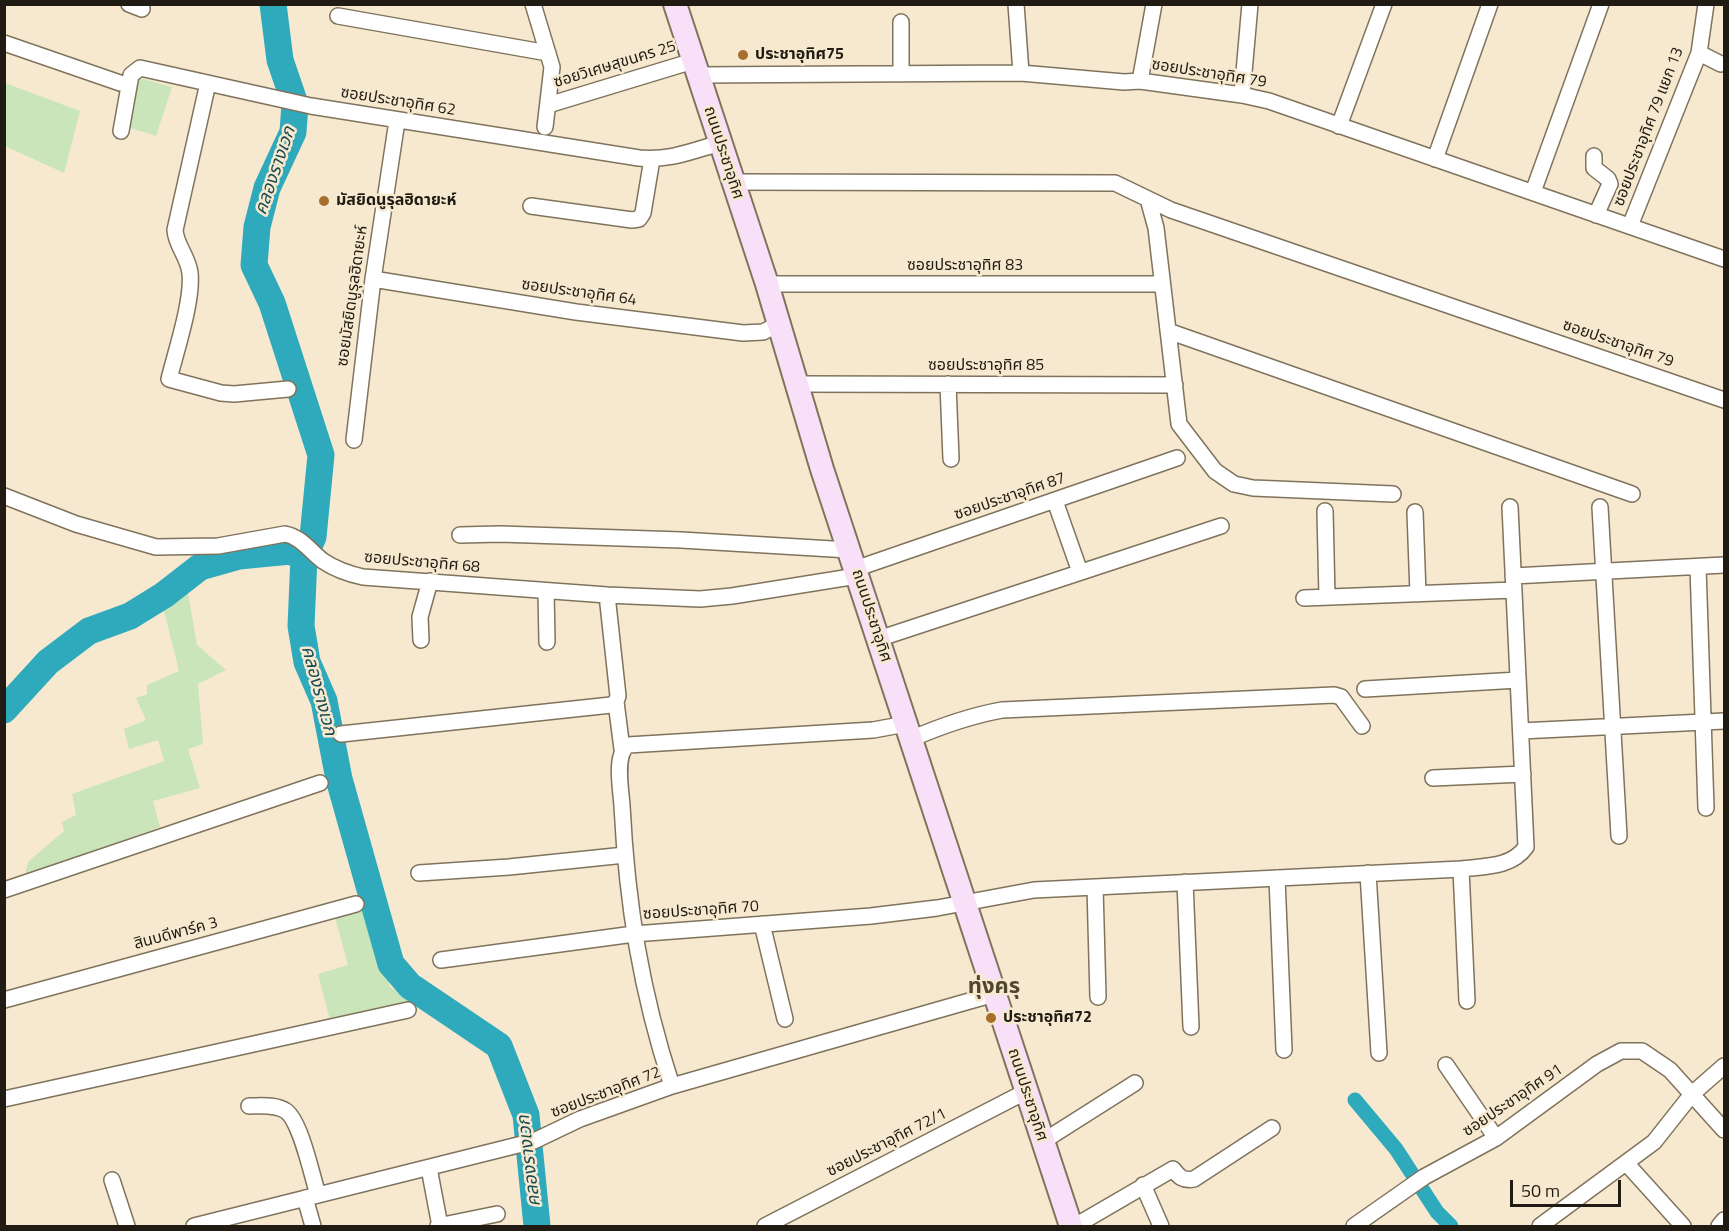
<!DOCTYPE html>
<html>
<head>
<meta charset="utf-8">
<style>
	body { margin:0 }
	#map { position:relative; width:1729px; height:1231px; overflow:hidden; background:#f6e9d0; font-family:"Titillium Web",sans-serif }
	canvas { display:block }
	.frame { position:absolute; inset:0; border:6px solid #211c13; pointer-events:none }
	.scale { position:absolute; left:1510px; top:1180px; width:111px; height:27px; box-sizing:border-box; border:3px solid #211c13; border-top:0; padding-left:8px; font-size:18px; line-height:21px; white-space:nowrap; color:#211c13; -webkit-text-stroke:4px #f6e9d0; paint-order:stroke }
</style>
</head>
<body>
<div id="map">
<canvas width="1729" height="1231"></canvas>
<div class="frame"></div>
<div class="scale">50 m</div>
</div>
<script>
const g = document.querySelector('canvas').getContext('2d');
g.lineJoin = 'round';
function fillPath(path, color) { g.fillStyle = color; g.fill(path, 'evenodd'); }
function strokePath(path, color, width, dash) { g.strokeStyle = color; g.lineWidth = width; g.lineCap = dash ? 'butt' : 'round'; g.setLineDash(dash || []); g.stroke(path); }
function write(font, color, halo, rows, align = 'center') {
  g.font = font + ' "Titillium Web","Noto Sans Thai",sans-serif'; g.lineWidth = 5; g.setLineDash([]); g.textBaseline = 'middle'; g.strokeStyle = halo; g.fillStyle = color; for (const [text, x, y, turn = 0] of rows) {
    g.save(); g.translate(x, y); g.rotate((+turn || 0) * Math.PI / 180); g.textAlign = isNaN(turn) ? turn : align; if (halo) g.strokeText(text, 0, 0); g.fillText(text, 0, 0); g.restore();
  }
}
fillPath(new Path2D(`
	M 128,75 L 172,87 L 156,136 L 117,124 Z
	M 5,83 L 80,111 L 64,173 L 5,146 Z
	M 187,588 L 197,645 L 226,670 L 198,684 L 203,744 L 188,749 L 200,788 L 153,801 L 160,827 L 25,875 L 28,862 L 64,831 L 62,822 L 76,815 L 72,794 L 164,761 L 158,740 L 129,749 L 124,729 L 146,720 L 136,698 L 147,694 L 147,685 L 179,671 L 162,603 Z
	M 364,907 L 390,987 L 418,1004 L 331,1024 L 318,974 L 348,965 L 335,917 Z`), '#cae5ba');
strokePath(new Path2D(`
	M 1355,1100 L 1396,1149 L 1437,1212 L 1451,1226`), '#2faabc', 15);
strokePath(new Path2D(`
	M 273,4 L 280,60 L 295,104 L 293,132 L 267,188 L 257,227 L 254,265 L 272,303 L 321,455 L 313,537 L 304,557 L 301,626 L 307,662 L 324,701 L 339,779 L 391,964 L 410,986 L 499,1046 L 526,1115 L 537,1226
	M 4,710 L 48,662 L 89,631 L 130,616 L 164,595 L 200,567 L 239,556 L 290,551 L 304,557`), '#2faabc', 27);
const street = new Path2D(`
	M 129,4 L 142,9
	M 533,4 L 552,67 L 545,127
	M 1016,4 L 1021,73
	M 338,16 L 548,53
	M 901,22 L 901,74
	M 4,43 L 120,83
	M 1699,53 L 1721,64
	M 697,75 L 1021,73 L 1124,82 L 1140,81 L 1242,95 L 1269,101 L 1724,259
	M 1140,81 L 1154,4
	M 208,83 L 175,230 C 176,246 188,256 190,273 C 193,300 176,351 169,379 L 221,393 L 234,394 L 288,389
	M 1242,95 L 1250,4
	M 548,105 L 693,61
	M 1339,126 L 1384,4
	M 121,131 L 131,75 L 140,68 L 311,106 L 639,158 C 669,161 692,151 720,143
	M 1594,156 L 1594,168 L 1608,179 L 1610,184 L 1596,215
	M 1435,159 L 1490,4
	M 733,182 L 1115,183 L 1171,210 L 1724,400
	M 1533,192 L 1601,4
	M 1148,199 L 1156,228 L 1179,424 L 1215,471 L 1234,484 L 1253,488 L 1393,494
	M 531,206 L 632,220 L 639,219 L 643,213 L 652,159
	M 1630,226 L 1699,53 L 1706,4
	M 373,279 L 576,312 L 743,333 L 763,332 L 779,324
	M 767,284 L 1162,284
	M 1168,331 L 1632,494
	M 797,384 L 1175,385
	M 948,384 L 951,459
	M 354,440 L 373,279 L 397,121
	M 4,496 L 76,524 L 156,547 L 218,546 L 285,534 C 301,537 310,551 323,561 C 335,569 349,574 363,577 L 607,595 L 700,599 L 732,596 L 857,576
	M 1055,501 L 1080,572
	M 1600,507 L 1619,836
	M 1325,511 L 1327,597
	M 1415,512 L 1418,594
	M 460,535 L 500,534 L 681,540 L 849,550
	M 1698,567 L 1706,808
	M 855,569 L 1177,458
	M 1513,576 L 1724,565
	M 546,591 L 547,642
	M 1304,598 L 1514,590
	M 878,639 L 1221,526
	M 421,640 L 420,617 L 430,581
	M 1365,689 L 1518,680
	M 616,702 L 622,749
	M 1521,731 L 1724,721
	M 341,734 L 611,705 L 616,702 L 618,696 L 607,595
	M 911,739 C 941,726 969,716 1002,710 L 1334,695 L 1341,697 L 1362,726
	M 1433,778 L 1523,774
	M 1461,869 L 1467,1001
	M 419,873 L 509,867 L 625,855
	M 1368,873 L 1379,1053
	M 1277,878 L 1284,1050
	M 1185,882 L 1191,1027
	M 1095,887 L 1098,997
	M 4,890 L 320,783
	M 762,924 L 785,1019
	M 441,960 L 634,934 L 871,916 L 937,908 L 1034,890 L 1461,869 C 1484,866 1511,868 1526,847 L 1510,507
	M 4,1000 L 356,904
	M 1446,1065 L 1496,1138
	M 672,1086 C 641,992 627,904 622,806 C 621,789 614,755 628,745 L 873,730 L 906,724
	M 4,1099 L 408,1010
	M 249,1106 C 260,1106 276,1104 286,1111 C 301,1122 312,1176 318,1195
	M 1042,1142 L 1135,1083
	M 1627,1164 L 1683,1226
	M 429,1168 L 440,1226
	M 112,1180 L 127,1226
	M 1143,1185 L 1161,1226
	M 305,1198 L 313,1226
	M 194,1226 L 534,1141 L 580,1119 L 672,1086 L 994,994
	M 438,1226 L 497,1214
	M 765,1226 L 1025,1092
	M 1075,1226 L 1173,1169 C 1179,1177 1183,1181 1194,1179 L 1272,1128
	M 1354,1226 L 1424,1177 L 1496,1138 L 1597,1064 L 1621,1051 L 1642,1051 L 1670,1070 L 1724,1130
	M 1540,1226 L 1654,1142 L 1692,1094 L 1724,1066
	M 1719,1226 L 1724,1220`);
const secondary = new Path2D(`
	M 675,4 L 767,284 L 822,469 L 1071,1226`);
strokePath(street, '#7f735c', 18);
strokePath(secondary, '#7f735c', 26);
strokePath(street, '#fff', 15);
strokePath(secondary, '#f9e0f9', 22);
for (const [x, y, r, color] of [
	[743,55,6,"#a76e2d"],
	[324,201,6,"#a76e2d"],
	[991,1018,6,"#a76e2d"]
]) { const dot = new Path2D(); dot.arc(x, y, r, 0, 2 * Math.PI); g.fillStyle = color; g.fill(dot); strokePath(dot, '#f6e9d0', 2); }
write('bold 16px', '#211c13', '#f6e9d0', [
	["ประชาอุทิศ75",755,55],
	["มัสยิดนูรุลฮิดายะห์",336,201],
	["ประชาอุทิศ72",1003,1018]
], 'left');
write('16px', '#211c13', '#f6e9d0', [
	["ซอยวิเศษสุขนคร 25",615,65,-17],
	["ซอยประชาอุทิศ 79",1209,74,9],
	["ซอยประชาอุทิศ 62",398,102,9],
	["ซอยประชาอุทิศ 79 แยก 13",1649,127,-69],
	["ถนนประชาอุทิศ",723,153,72],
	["ซอยประชาอุทิศ 83",965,266],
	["ซอยประชาอุทิศ 64",579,293,8],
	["ซอยมัสยิดนูรุลฮิดายะห์",353,296,-82],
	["ซอยประชาอุทิศ 79",1618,344,19],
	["ซอยประชาอุทิศ 85",986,366],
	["ซอยประชาอุทิศ 87",1010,497,-19],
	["ซอยประชาอุทิศ 68",422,563,5],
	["ถนนประชาอุทิศ",871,616,72],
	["ซอยประชาอุทิศ 70",701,911,-4],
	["สินบดีพาร์ค 3",176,934,-15],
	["ซอยประชาอุทิศ 72",606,1093,-21],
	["ถนนประชาอุทิศ",1027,1095,72],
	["ซอยประชาอุทิศ 91",1513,1101,-34],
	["ซอยประชาอุทิศ 72/1",887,1143,-27]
]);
write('italic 18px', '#174a52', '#f6e9d0', [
	["คลองรางเวก",276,171,-71],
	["คลองรางเวก",318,691,75],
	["คลองรางเวก",530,1161,-97]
]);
write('bold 22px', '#504530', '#f6e9d0', [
	["ทุ่งครุ",994,988]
]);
</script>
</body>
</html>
